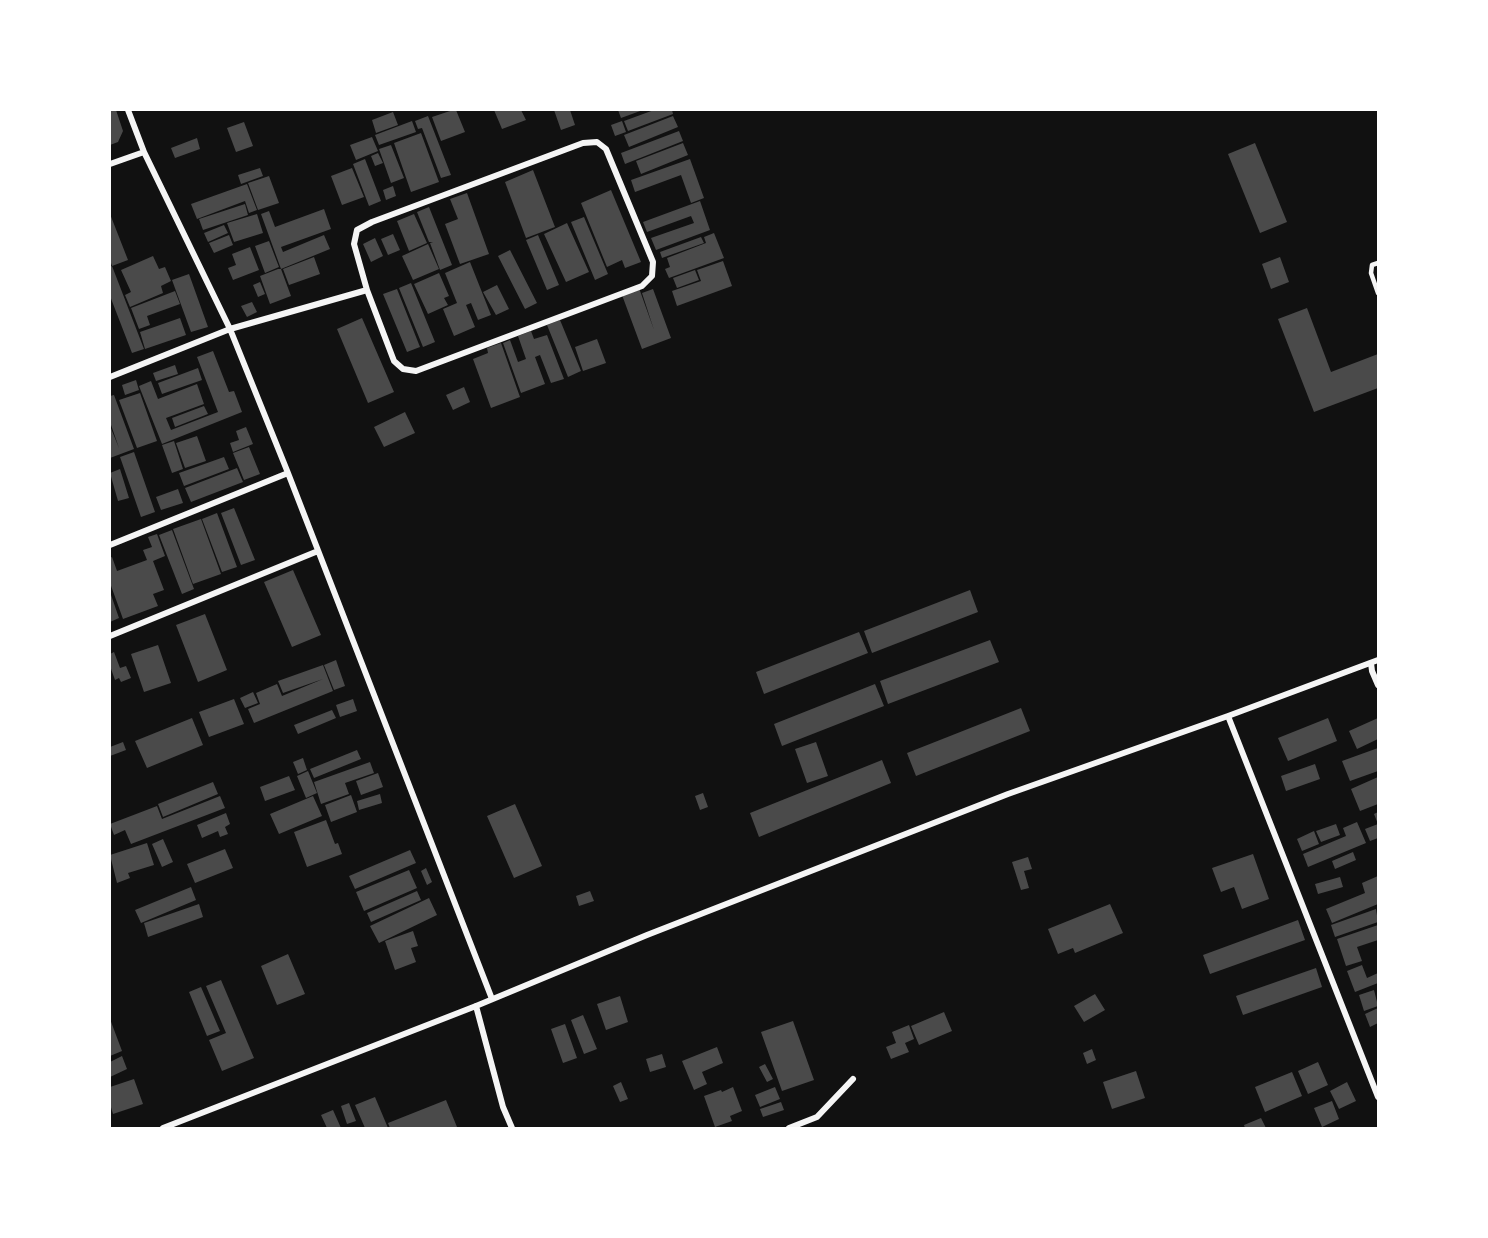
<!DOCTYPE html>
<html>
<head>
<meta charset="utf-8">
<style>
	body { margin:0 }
	#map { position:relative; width:1488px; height:1238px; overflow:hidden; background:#111; font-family:Poppins,sans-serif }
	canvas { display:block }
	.frame { position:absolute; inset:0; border:111px solid #fff; pointer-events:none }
</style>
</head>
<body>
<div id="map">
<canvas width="1488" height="1238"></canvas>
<div class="frame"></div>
</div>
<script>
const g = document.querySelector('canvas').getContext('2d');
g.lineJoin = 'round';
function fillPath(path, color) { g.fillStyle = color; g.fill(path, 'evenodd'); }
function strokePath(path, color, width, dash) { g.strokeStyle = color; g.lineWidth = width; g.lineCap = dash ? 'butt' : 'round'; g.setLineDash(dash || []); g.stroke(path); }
fillPath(new Path2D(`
	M 110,110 L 116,110 L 123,131 L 118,142 L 110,145 Z
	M 453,110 L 456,110 L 465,132 L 441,141 L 432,117 Z
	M 494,110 L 521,110 L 526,120 L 502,129 Z
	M 554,110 L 570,110 L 575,125 L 561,130 Z
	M 618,110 L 643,110 L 621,118 Z
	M 654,110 L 672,110 L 673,114 L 628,131 L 624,121 Z
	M 393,112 L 398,125 L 376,133 L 372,120 Z
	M 428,116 L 451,175 L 441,178 L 422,128 L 418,129 L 415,121 Z
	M 673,116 L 678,127 L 629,147 L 624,135 Z
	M 412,121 L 416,132 L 379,145 L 375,135 Z
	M 622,121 L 626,132 L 615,136 L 611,125 Z
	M 244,122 L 253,146 L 236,152 L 227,128 Z
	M 679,131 L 683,141 L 625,164 L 621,153 Z
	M 421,133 L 439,182 L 411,192 L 394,143 Z
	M 372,137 L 378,151 L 356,160 L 350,145 Z
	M 197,138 L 200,149 L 175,158 L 171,148 Z
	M 683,143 L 688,155 L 641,174 L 636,161 Z
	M 1255,143 L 1287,222 L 1260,233 L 1228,154 Z
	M 391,145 L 404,178 L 391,183 L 379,149 Z
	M 378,153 L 383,163 L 375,166 L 371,156 Z
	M 365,159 L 381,201 L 369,206 L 353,164 Z
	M 690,159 L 704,198 L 691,203 L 681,175 L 635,192 L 631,180 Z
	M 260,168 L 263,176 L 241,184 L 238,175 Z
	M 352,168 L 364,197 L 342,205 L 331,176 Z
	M 533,170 L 555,227 L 526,238 L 505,182 Z
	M 269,176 L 279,203 L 258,210 L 248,183 Z
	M 247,184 L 257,210 L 249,213 L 245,201 L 197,219 L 191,204 Z
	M 393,186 L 396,196 L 386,200 L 383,190 Z
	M 611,190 L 641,262 L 625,268 L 622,260 L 607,267 L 581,203 Z
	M 467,193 L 489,254 L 460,264 L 445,224 L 458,219 L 450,199 Z
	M 700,201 L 710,230 L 656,250 L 651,238 L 694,223 L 691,216 L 647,232 L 643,222 Z
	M 245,204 L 248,215 L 203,230 L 199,219 Z
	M 429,207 L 452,265 L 440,270 L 430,243 L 433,242 L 429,242 L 417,212 Z
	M 324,209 L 331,229 L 281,247 L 283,252 L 324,235 L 330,249 L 281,269 L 261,214 L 269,211 L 275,227 Z
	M 110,214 L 128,260 L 112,266 L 110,260 Z
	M 257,214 L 263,233 L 234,242 L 227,223 Z
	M 414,214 L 427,243 L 409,251 L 397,221 Z
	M 584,217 L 608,274 L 595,280 L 571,222 Z
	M 567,223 L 589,272 L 566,282 L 544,234 Z
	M 224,225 L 228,233 L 208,242 L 204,233 Z
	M 714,233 L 724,258 L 669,278 L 665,269 L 670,267 L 667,258 L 706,243 L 704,237 Z
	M 393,234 L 400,250 L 388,255 L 381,239 Z
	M 229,235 L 233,245 L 214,253 L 209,243 Z
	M 538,235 L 559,285 L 547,290 L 526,240 Z
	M 701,237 L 704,243 L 662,258 L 660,252 Z
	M 375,238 L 383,256 L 371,262 L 363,244 Z
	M 269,241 L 279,267 L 265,273 L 255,246 Z
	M 428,244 L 439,269 L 413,280 L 402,256 Z
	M 250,247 L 259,270 L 233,280 L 228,268 L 236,265 L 232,254 Z
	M 510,250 L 537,303 L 525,309 L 498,256 Z
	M 153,256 L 159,269 L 165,267 L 171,281 L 161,286 L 163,293 L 130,307 L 125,295 L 131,292 L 121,270 Z
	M 314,257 L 320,274 L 289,285 L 283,269 Z
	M 1280,257 L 1289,282 L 1271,289 L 1262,264 Z
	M 723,261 L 732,286 L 677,306 L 672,291 L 701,281 L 697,270 Z
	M 470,262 L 491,315 L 478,320 L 471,303 L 466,305 L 475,327 L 454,336 L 443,309 L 457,303 L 445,273 Z
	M 112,266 L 144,349 L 132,353 L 110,296 L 110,267 Z
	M 278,269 L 281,269 L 291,296 L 270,304 L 260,276 Z
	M 695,270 L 699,280 L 677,288 L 673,278 Z
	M 439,273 L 449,296 L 444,298 L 448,305 L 428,314 L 414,284 Z
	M 189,274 L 208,327 L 191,332 L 172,280 Z
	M 260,282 L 265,294 L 258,297 L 253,285 Z
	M 411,283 L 435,342 L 423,347 L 399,288 Z
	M 497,285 L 509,309 L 496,315 L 483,292 Z
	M 639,288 L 654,330 L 642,293 L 653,289 L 671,338 L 642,349 L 622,295 Z
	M 397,289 L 420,347 L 407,352 L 383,294 Z
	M 175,291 L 180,304 L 147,316 L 150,325 L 139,329 L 131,308 Z
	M 252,302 L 257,312 L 247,317 L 241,306 Z
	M 1307,308 L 1331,372 L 1378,354 L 1378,388 L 1314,412 L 1278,319 Z
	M 180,318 L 186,335 L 145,349 L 140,332 Z
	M 362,318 L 394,392 L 368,403 L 337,329 Z
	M 560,320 L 581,371 L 568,377 L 547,325 Z
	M 531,331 L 534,339 L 547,335 L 564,379 L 551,383 L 540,355 L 535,357 L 545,384 L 521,393 L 503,343 L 510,340 L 518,362 L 526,359 L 518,336 Z
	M 597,339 L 606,363 L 583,371 L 575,347 Z
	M 501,343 L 520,397 L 491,408 L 473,359 L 488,353 L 487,348 Z
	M 213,351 L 229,392 L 234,391 L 242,412 L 162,444 L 139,386 L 151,381 L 158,399 L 197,384 L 204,404 L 166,418 L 171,430 L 218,412 L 197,357 Z
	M 175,365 L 178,374 L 156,381 L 153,373 Z
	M 198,368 L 202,380 L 162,394 L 158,383 Z
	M 136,380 L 139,390 L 125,395 L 122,385 Z
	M 464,387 L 470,402 L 453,410 L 446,395 Z
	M 140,393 L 157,441 L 137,448 L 119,400 Z
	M 114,395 L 134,449 L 110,458 L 110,426 L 119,448 L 110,422 L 110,396 Z
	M 204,406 L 208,414 L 175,427 L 172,418 Z
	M 405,412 L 415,433 L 384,447 L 374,427 Z
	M 246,427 L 253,444 L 233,452 L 230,443 L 239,440 L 236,431 Z
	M 197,436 L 206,461 L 185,468 L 176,443 Z
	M 174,441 L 183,469 L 172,473 L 162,445 Z
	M 249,447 L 260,474 L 244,480 L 233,453 Z
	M 134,452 L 155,512 L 141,517 L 120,457 Z
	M 224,457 L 229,469 L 184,486 L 179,473 Z
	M 237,468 L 243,482 L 191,502 L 185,488 Z
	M 120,469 L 129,498 L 118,501 L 110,473 Z
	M 178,489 L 183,503 L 161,510 L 156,497 Z
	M 234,508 L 255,560 L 241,565 L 221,513 Z
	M 217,513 L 237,567 L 222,572 L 202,519 Z
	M 201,519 L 221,574 L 193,584 L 173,529 Z
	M 172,530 L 194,589 L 182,594 L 159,535 Z
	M 157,534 L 165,556 L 153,561 L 164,590 L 153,594 L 158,606 L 123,619 L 110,583 L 110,558 L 112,557 L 117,571 L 147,560 L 143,550 L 152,547 L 148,537 Z
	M 293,570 L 321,635 L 292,647 L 264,582 Z
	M 970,590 L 978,612 L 872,653 L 864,631 Z
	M 110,592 L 119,618 L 110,622 Z
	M 205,614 L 227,670 L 198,682 L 176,625 Z
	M 859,632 L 868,653 L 764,694 L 756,672 Z
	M 990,640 L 999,662 L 888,704 L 880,681 Z
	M 158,645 L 171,683 L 144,692 L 131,654 Z
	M 114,652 L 120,668 L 126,666 L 131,678 L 121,682 L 119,678 L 115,680 L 110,666 L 110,654 Z
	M 336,660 L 345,686 L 334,690 L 324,665 Z
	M 323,665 L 333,691 L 254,723 L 248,709 L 260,704 L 256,693 L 277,684 L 282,696 L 323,679 L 283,693 L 278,681 Z
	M 875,684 L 884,706 L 782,746 L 774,724 Z
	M 253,692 L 258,703 L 245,708 L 240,698 Z
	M 234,699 L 244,724 L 209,737 L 199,712 Z
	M 353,699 L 357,711 L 340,717 L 336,705 Z
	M 1021,708 L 1030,731 L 916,776 L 907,753 Z
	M 332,710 L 336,718 L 298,734 L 294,725 Z
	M 192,718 L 203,745 L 147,768 L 135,741 Z
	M 1328,718 L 1337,741 L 1288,761 L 1278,738 Z
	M 1378,718 L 1378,739 L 1357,749 L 1349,731 Z
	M 123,742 L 126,750 L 110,756 L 110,747 Z
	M 816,742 L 828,776 L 807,783 L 795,749 Z
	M 1378,748 L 1378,771 L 1350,781 L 1342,761 Z
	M 357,750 L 361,759 L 314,778 L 310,769 Z
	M 303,758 L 307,770 L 298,774 L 293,762 Z
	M 882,760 L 891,783 L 759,837 L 750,813 Z
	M 370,762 L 374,773 L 345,783 L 349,794 L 321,804 L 314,782 Z
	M 1315,764 L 1320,779 L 1286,791 L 1281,776 Z
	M 308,771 L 317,793 L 306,798 L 297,776 Z
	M 378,773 L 383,787 L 361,795 L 356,781 Z
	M 289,776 L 295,790 L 265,801 L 260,787 Z
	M 1378,777 L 1378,804 L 1360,811 L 1351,789 Z
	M 213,782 L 218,794 L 163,817 L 158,804 Z
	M 703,793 L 708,807 L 700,810 L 695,796 Z
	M 380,794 L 382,803 L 359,810 L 357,801 Z
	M 351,795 L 357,812 L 331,822 L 325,805 Z
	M 220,796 L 225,808 L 131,844 L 125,830 L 114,835 L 110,824 L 157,806 L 162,819 Z
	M 313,796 L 322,816 L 279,834 L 270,814 Z
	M 515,804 L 542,866 L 514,878 L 487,816 Z
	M 1378,812 L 1378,838 L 1370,841 L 1365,829 L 1378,824 L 1374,814 Z
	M 226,813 L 230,824 L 225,827 L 228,834 L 220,837 L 218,831 L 202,838 L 197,825 Z
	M 326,820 L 335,844 L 338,843 L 342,854 L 307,867 L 294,832 Z
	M 1357,822 L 1366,843 L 1308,867 L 1303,854 L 1346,836 L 1343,828 Z
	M 1336,824 L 1340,835 L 1321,842 L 1316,831 Z
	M 1314,831 L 1319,844 L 1302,851 L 1297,839 Z
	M 163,839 L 173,862 L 162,867 L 152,844 Z
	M 147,843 L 154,865 L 128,873 L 130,878 L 117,883 L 110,855 Z
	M 225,849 L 233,868 L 195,883 L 187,864 Z
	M 410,850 L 416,863 L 355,889 L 349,876 Z
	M 1353,852 L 1356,860 L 1335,869 L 1332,861 Z
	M 1253,854 L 1269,899 L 1242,909 L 1234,887 L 1221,892 L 1212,868 Z
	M 1028,857 L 1032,869 L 1024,871 L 1029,888 L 1021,890 L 1012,862 Z
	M 426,868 L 432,882 L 427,885 L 421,871 Z
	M 409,870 L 417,888 L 364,911 L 356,892 Z
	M 1378,876 L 1378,904 L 1332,923 L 1326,909 L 1365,893 L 1362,883 Z
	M 1340,877 L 1343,887 L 1318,894 L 1315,884 Z
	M 191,887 L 196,900 L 141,923 L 135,910 Z
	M 417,891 L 421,900 L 371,922 L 367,913 Z
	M 590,891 L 594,901 L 579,906 L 576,896 Z
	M 429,898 L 437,915 L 379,943 L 370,926 Z
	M 199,904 L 203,917 L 148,937 L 144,923 Z
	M 1110,904 L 1123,933 L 1075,953 L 1073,948 L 1058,954 L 1048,929 Z
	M 1376,909 L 1378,922 L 1335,937 L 1331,925 Z
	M 1298,920 L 1305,940 L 1210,974 L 1203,955 Z
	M 1378,925 L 1378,940 L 1357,947 L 1362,961 L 1346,966 L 1337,939 Z
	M 413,931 L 418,946 L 411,948 L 416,962 L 395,970 L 385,941 Z
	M 288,954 L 305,994 L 277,1005 L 261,966 Z
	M 1362,965 L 1367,978 L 1378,973 L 1378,983 L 1355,992 L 1347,971 Z
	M 1316,968 L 1322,987 L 1243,1015 L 1236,996 Z
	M 221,980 L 254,1058 L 222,1071 L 209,1040 L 226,1033 L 206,986 Z
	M 201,987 L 220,1031 L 207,1036 L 189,992 Z
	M 1374,990 L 1378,1006 L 1364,1011 L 1359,995 Z
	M 1095,994 L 1105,1010 L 1084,1022 L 1074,1006 Z
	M 620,996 L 628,1022 L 606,1030 L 597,1004 Z
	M 1378,1008 L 1378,1023 L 1370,1027 L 1365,1014 Z
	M 944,1012 L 952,1031 L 919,1045 L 911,1026 Z
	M 583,1015 L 597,1049 L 584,1054 L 571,1020 Z
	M 110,1019 L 122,1051 L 110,1056 Z
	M 793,1021 L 814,1080 L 782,1091 L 761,1032 Z
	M 565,1024 L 577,1058 L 563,1063 L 551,1029 Z
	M 909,1025 L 914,1039 L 905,1043 L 909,1052 L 891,1059 L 886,1047 L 896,1043 L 892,1032 Z
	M 717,1047 L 723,1063 L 702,1072 L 707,1084 L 694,1090 L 682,1061 Z
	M 1092,1049 L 1096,1060 L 1087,1064 L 1083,1053 Z
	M 662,1054 L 666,1067 L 650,1072 L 646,1059 Z
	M 122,1056 L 127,1069 L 110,1077 L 110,1062 Z
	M 1318,1062 L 1328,1085 L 1308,1094 L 1298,1071 Z
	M 765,1064 L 773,1079 L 767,1082 L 759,1067 Z
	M 1136,1071 L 1145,1098 L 1112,1109 L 1103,1082 Z
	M 1292,1072 L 1302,1096 L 1265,1112 L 1255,1087 Z
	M 134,1079 L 143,1104 L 113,1114 L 110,1104 L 110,1087 Z
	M 621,1082 L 628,1099 L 620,1102 L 613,1086 Z
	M 1347,1082 L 1356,1101 L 1339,1109 L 1330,1091 Z
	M 733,1087 L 742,1111 L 730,1116 L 732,1121 L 715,1127 L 704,1096 L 721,1090 L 722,1092 Z
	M 775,1087 L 780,1099 L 760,1107 L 755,1095 Z
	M 375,1097 L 388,1128 L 365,1128 L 355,1105 Z
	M 446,1100 L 457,1127 L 453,1128 L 390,1128 L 388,1123 Z
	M 1332,1101 L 1339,1119 L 1322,1127 L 1314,1108 Z
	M 781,1102 L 784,1110 L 763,1117 L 760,1109 Z
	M 349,1103 L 356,1121 L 347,1124 L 341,1106 Z
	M 333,1110 L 341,1128 L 327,1128 L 321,1115 Z
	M 1261,1118 L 1266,1128 L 1245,1128 L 1244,1125 Z`), '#4a4a4a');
strokePath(new Path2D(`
	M 1378,263 L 1372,265 L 1371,273 L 1378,293`), '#f5f5f5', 4.5);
strokePath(new Path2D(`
	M 128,110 L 144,152 L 230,329 L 288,473 L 492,999
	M 597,142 L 606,149 L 653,262 L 652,276 L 642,286 L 416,371 L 403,369 L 394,361 L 367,290 L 354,244 L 357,230 L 372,222 L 583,143 Z
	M 110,164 L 144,152
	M 110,377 L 230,329 L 367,290
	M 110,545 L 288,473
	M 110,636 L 318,551
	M 1371,663 L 1372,671 L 1378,685
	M 1228,716 L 1378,1097
	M 476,1006 L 503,1107 L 512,1128
	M 163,1128 L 476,1006 L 647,935 L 1008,794 L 1228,716 L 1378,660
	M 789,1128 L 817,1117 L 853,1079`), '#f5f5f5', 6);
</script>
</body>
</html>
